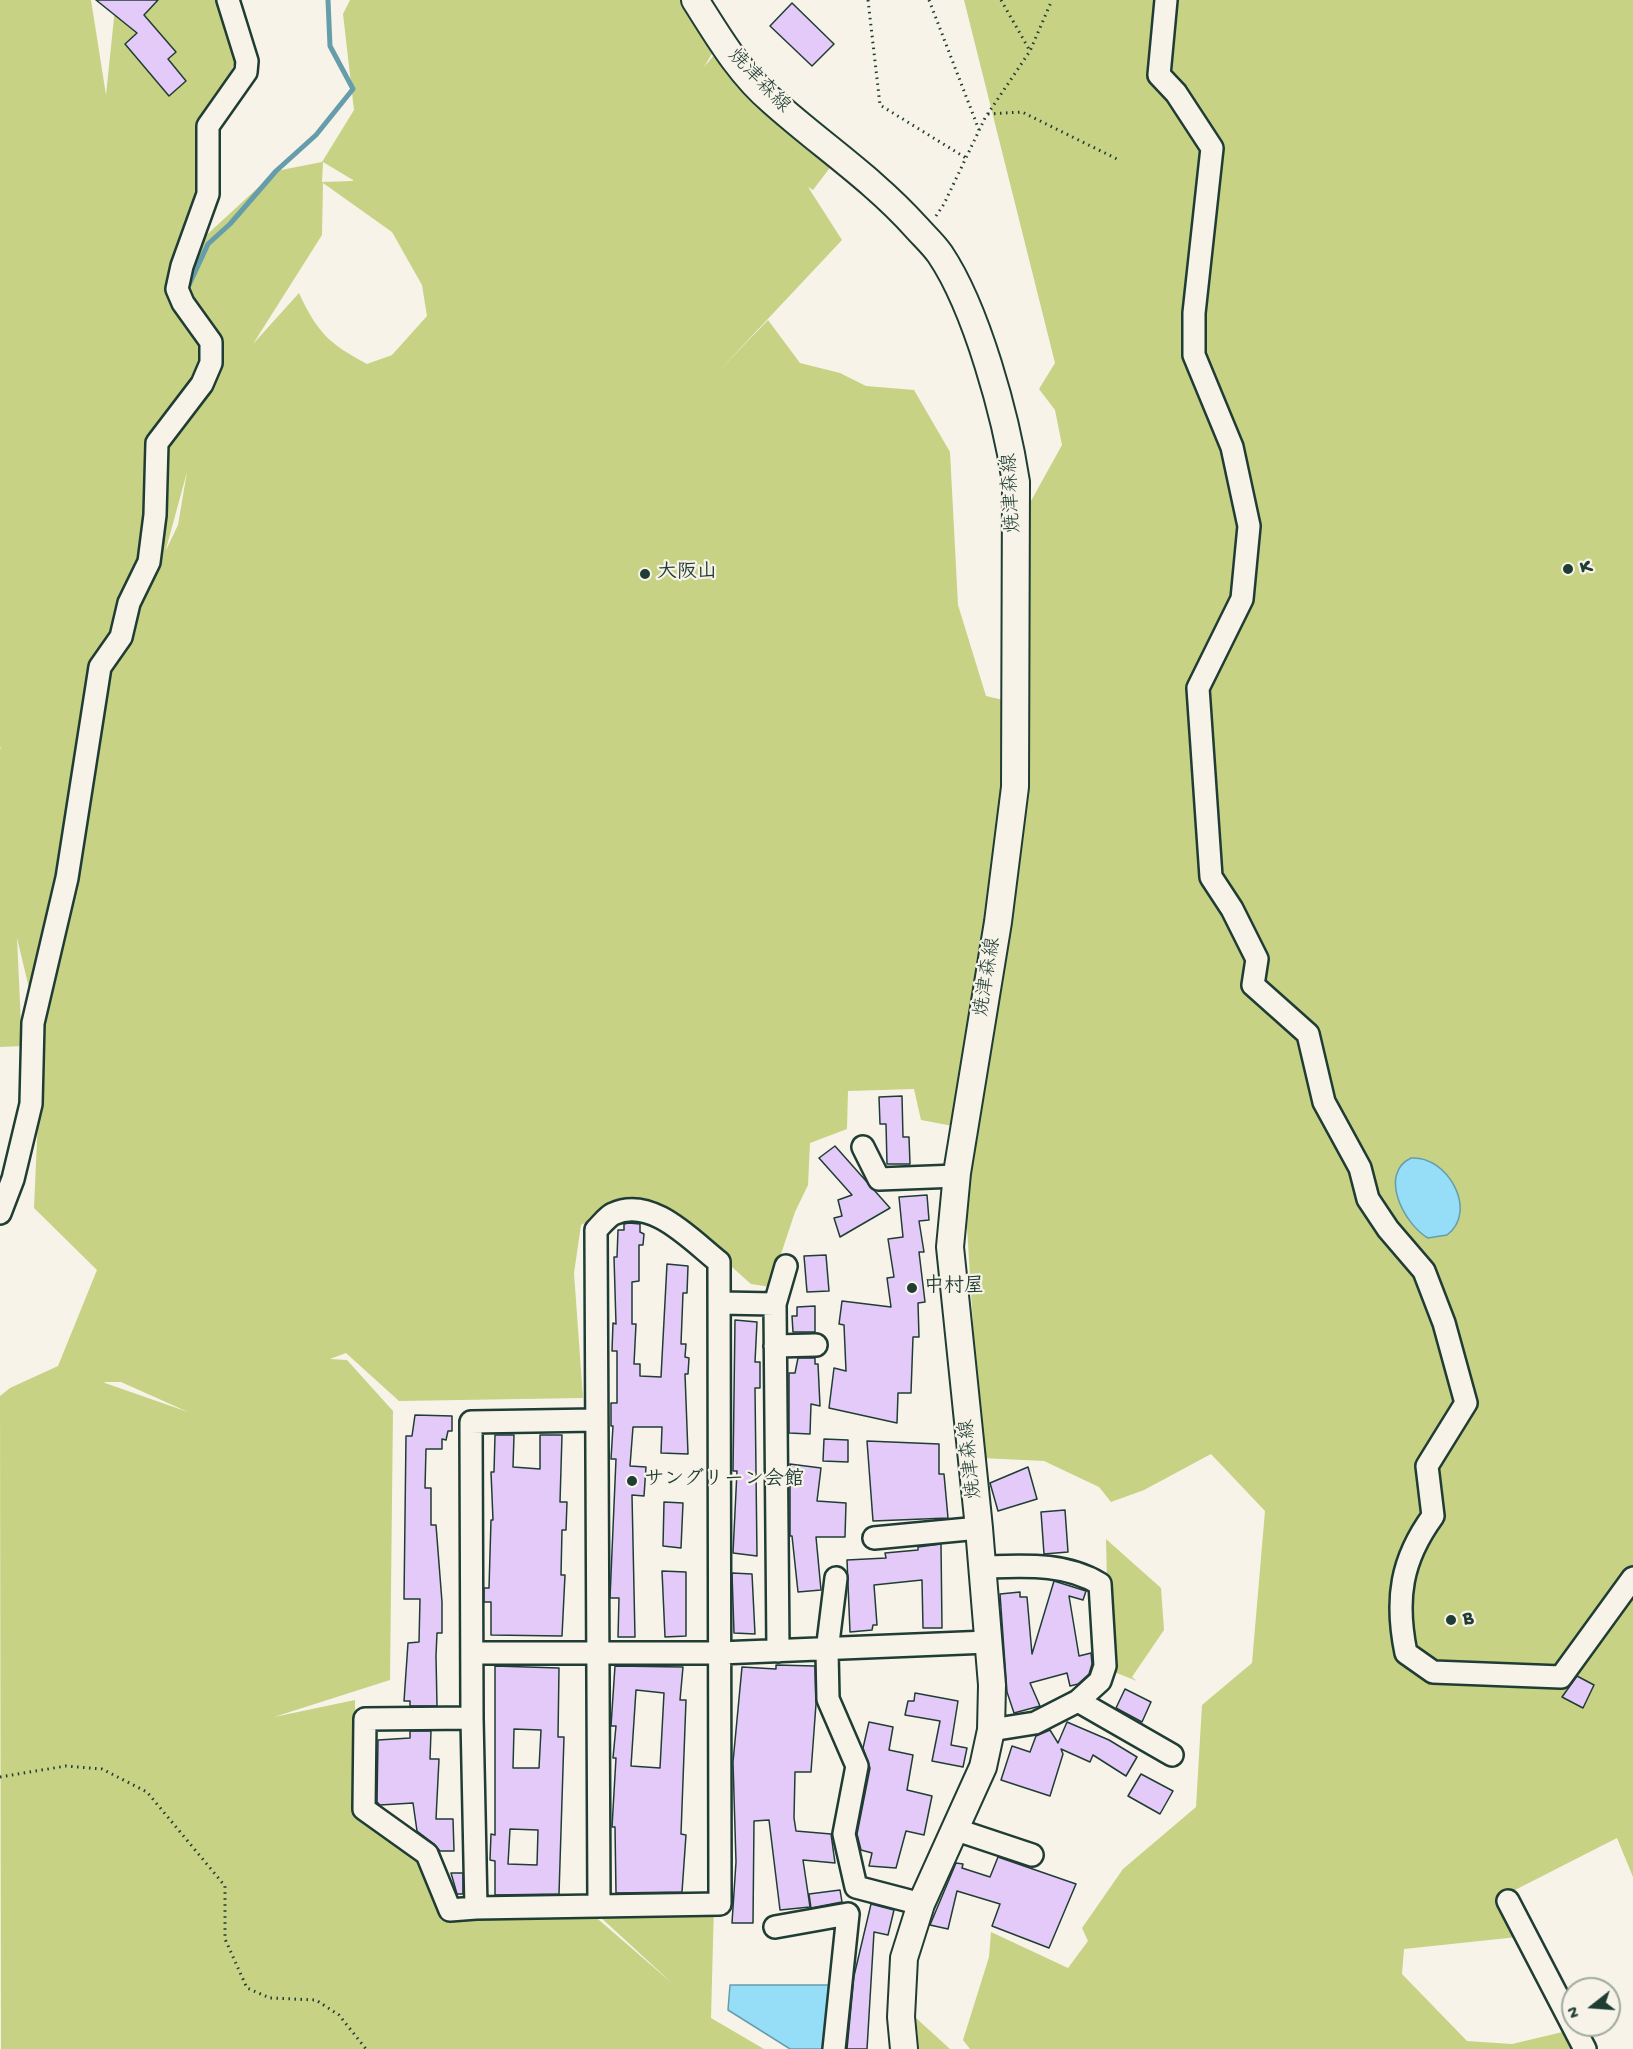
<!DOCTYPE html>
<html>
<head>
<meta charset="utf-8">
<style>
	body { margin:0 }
	#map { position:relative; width:1633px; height:2049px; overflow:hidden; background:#f7f3e8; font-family:"Gochi Hand",sans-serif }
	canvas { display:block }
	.north { position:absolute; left:1561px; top:1977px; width:60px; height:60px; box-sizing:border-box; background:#f7f3e8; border:2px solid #a1aaa0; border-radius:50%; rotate:253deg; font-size:16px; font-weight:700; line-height:24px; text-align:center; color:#1f3d34 }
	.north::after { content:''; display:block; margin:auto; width:21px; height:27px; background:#1f3d34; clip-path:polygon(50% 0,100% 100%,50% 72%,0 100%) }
</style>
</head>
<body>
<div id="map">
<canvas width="1633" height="2049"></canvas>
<div class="north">N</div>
</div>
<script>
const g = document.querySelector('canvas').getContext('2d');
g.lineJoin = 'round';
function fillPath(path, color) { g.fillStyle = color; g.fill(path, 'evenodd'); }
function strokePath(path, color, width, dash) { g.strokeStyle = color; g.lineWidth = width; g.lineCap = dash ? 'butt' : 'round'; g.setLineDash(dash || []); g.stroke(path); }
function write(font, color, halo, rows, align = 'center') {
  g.font = font + ' "Gochi Hand","Klee One",sans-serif'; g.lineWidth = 4.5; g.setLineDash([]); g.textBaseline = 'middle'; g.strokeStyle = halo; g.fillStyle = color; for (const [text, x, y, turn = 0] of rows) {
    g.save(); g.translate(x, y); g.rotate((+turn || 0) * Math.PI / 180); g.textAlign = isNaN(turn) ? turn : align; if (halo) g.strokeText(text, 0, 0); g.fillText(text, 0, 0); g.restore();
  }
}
fillPath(new Path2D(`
	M 0,0 L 91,0 L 106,95 L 115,8 L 120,0 L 228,0 L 242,45 L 208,126 L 187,253 L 276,171 L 322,162 L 354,110 L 343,14 L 350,0 L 685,0 L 713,52 L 704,67 L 721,47 L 835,161 L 813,190 L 808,187 L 842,240 L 718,372 L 768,320 L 800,363 L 840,373 L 866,386 L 914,390 L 950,452 L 958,605 L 986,696 L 1012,702 L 1016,528 L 1062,445 L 1055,410 L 1039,389 L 1055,363 L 964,0 L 1633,0 L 1633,1877 L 1617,1838 L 1513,1891 L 1527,1936 L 1404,1949 L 1402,1974 L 1467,2041 L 1512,2044 L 1571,2030 L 1583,2049 L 970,2049 L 963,2040 L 989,1957 L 991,1932 L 1068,1968 L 1088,1941 L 1082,1928 L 1123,1869 L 1196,1807 L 1202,1705 L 1252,1663 L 1265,1511 L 1211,1454 L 1144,1490 L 1111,1502 L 1099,1487 L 1044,1461 L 981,1458 L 965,1194 L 958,1127 L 921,1120 L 914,1089 L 848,1091 L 847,1129 L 810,1143 L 808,1185 L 795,1212 L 770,1287 L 751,1284 L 678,1219 L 631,1197 L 581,1225 L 574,1273 L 583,1398 L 399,1401 L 346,1353 L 330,1359 L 347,1360 L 393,1411 L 390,1680 L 274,1717 L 355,1700 L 356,1814 L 428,1858 L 445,1912 L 584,1907 L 673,1984 L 597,1914 L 714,1904 L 711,2018 L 764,2049 L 1,2049 L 0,1396 L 10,1388 L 58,1366 L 97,1270 L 34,1208 L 44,984 L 35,1013 L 17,938 L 22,1046 L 0,1047 L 0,749 L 2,746 L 0,748 ZM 323,162 L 353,180 L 353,181 L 322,182 ZM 323,183 L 392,232 L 422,285 L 427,316 L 392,355 L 367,364 C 329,344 317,332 299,293 L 253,344 L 322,235 ZM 187,472 L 178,525 L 166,550 L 166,549 ZM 104,1382 L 121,1382 L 188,1412 L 105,1383 Z
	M 1106,1539 L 1161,1588 L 1164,1630 L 1132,1677 L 1137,1681 L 1109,1670 Z
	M 916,2018 L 950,2049 L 951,2049 L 919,2049 Z`), '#c7d285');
const water = new Path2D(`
	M 1411,1158 C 1447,1155 1479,1211 1447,1235 L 1428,1238 C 1404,1224 1378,1174 1411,1158 Z
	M 730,1985 L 831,1985 L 826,2049 L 790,2049 L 728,2010 Z`);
fillPath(water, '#96ddf8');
strokePath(water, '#669daa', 1.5);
strokePath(new Path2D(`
	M 189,285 L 208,244 L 230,224 L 276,171 L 316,135 L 353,89 L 330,46 L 328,0`), '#669daa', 5);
const building = new Path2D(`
	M 96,0 L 158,0 L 144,15 L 176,52 L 168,59 L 186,81 L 169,96 L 125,44 L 137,33 Z
	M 792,3 L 834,44 L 812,66 L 770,26 Z
	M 902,1096 L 903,1137 L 909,1137 L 910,1164 L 887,1164 L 886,1124 L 880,1124 L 879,1097 Z
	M 835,1146 L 890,1208 L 840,1237 L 834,1218 L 842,1216 L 838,1200 L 852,1195 L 819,1158 Z
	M 927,1195 L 929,1220 L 919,1221 L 924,1252 L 919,1252 L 925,1302 L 918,1303 L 919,1337 L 913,1337 L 911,1393 L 898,1393 L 897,1423 L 829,1408 L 834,1368 L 846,1371 L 844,1325 L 839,1324 L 842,1301 L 891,1307 L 887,1278 L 894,1277 L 888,1239 L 903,1237 L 899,1197 Z
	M 629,1223 L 640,1224 L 640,1232 L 644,1234 L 643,1245 L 639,1245 L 639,1281 L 632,1282 L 632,1324 L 636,1324 L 634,1364 L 640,1364 L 640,1376 L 661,1377 L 667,1264 L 688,1266 L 687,1293 L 683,1293 L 681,1344 L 686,1344 L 685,1357 L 689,1358 L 688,1374 L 685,1374 L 688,1454 L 661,1453 L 662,1427 L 633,1427 L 630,1466 L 646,1467 L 644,1496 L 632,1495 L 635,1637 L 618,1637 L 619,1598 L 610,1598 L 616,1459 L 611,1459 L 613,1426 L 611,1426 L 611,1403 L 617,1403 L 617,1351 L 612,1351 L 613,1323 L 616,1324 L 614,1257 L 617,1257 L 618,1230 L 624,1230 L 624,1224 Z
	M 826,1255 L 829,1291 L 807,1292 L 804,1256 Z
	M 815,1306 L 815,1332 L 793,1332 L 792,1316 L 797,1316 L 797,1307 Z
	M 735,1320 L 757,1322 L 755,1362 L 760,1362 L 760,1388 L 755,1388 L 757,1556 L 733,1553 L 737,1471 L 733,1471 Z
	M 798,1358 L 815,1358 L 815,1364 L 818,1364 L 820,1406 L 811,1404 L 810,1434 L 789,1433 L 789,1373 L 795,1373 Z
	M 415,1415 L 452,1416 L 452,1431 L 448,1431 L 446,1440 L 442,1439 L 442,1449 L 426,1449 L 425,1488 L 431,1488 L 431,1525 L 436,1525 L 442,1602 L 442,1633 L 437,1633 L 436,1656 L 437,1706 L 410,1706 L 410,1701 L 404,1701 L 408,1643 L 419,1642 L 420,1599 L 404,1599 L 406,1436 L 412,1436 Z
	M 495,1435 L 514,1435 L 513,1467 L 540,1469 L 540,1435 L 562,1435 L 560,1502 L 567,1502 L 566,1530 L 562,1530 L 561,1575 L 565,1575 L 562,1636 L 491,1635 L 491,1602 L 484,1602 L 484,1588 L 489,1588 L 491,1520 L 493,1520 L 491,1472 L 494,1472 Z
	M 824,1439 L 848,1440 L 848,1462 L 823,1461 Z
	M 867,1441 L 939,1444 L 939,1474 L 944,1474 L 948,1518 L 873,1521 Z
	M 790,1464 L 821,1468 L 817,1501 L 846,1503 L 845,1537 L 816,1537 L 821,1590 L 798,1592 L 792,1536 L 790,1536 Z
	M 1028,1467 L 1037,1499 L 998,1511 L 990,1483 Z
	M 664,1502 L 683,1503 L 681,1548 L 663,1546 Z
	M 1065,1510 L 1068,1552 L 1044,1554 L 1041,1512 Z
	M 941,1544 L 942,1628 L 923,1628 L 922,1580 L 874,1585 L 877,1625 L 873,1625 L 872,1630 L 850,1632 L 847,1560 L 886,1558 L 885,1553 L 918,1550 L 918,1547 Z
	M 662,1571 L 686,1572 L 686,1636 L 665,1637 Z
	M 732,1573 L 752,1574 L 755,1634 L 734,1633 Z
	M 1054,1581 L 1086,1591 L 1083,1600 L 1069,1596 L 1079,1656 L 1091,1653 L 1092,1664 L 1089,1674 L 1078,1684 L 1070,1686 L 1067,1673 L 1030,1683 L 1040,1706 L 1014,1713 L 1007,1692 L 1000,1594 L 1020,1592 L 1020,1597 L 1027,1597 L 1032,1654 Z
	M 776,1665 L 815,1666 L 816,1704 L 811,1772 L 795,1772 L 794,1818 L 796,1831 L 831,1834 L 835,1863 L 803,1860 L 810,1907 L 780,1910 L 769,1820 L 754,1821 L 753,1923 L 732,1923 L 736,1862 L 733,1762 L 742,1667 L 776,1669 Z
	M 495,1666 L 559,1668 L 558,1737 L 564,1737 L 559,1894 L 495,1895 L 495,1861 L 490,1860 L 491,1834 L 495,1835 ZM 514,1729 L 541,1730 L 539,1768 L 513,1768 ZM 510,1829 L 538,1830 L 537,1865 L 508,1864 Z
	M 615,1666 L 683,1667 L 680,1700 L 686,1700 L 681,1834 L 686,1835 L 682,1892 L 616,1893 L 615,1827 L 612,1827 L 616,1758 L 613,1758 L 616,1726 L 611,1726 ZM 636,1690 L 664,1693 L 660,1768 L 631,1766 Z
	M 1577,1676 L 1594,1685 L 1583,1708 L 1562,1697 Z
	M 1125,1689 L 1151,1702 L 1142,1722 L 1116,1708 Z
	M 915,1693 L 958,1701 L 951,1745 L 967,1748 L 963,1767 L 932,1761 L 940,1721 L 905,1715 L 908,1701 L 914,1701 Z
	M 869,1722 L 893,1727 L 889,1750 L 913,1755 L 907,1790 L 932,1796 L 924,1835 L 906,1831 L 896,1868 L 869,1866 L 872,1853 L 861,1850 L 857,1834 L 870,1768 L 863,1748 Z
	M 1067,1722 L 1109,1740 L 1137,1757 L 1126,1776 L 1093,1755 L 1090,1762 L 1061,1749 L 1063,1754 L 1050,1796 L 1001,1780 L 1012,1746 L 1030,1752 L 1036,1736 L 1050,1730 L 1058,1743 Z
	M 410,1731 L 431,1731 L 430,1759 L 439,1759 L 436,1819 L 453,1819 L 454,1851 L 440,1851 L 434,1844 L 417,1831 L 413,1803 L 380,1805 L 377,1802 L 378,1740 L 410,1738 Z
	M 1141,1774 L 1173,1791 L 1160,1814 L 1128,1796 Z
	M 998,1857 L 1076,1884 L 1049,1948 L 992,1926 L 1000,1904 L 957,1891 L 948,1929 L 930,1925 L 956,1863 L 963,1864 L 962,1868 L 990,1877 Z
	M 451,1873 L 463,1873 L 463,1894 L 457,1894 Z
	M 840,1890 L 842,1902 L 811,1908 L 809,1894 Z
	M 871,1904 L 894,1910 L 888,1935 L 874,1932 L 867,2049 L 847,2049 L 854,1976 Z`);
fillPath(building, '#e4caf9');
strokePath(building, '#1f3d34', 1.5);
const minor = new Path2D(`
	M 1166,0 L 1159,75 L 1176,93 L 1212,148 L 1194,313 L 1194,355 L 1232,447 L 1249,526 L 1242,599 L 1198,688 L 1211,877 L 1232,909 L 1257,959 L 1253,985 L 1308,1034 L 1324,1102 L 1360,1168 L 1368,1199 L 1388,1229 L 1424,1271 L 1444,1323 L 1466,1403 L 1427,1466 L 1433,1516 C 1401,1560 1395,1599 1406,1653 L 1433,1672 L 1561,1677 L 1633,1578
	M 863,1147 L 879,1179 L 957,1176
	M 0,1213 L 13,1179 L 31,1104 L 33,1023 L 67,878 L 100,667 L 121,637 L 129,603 L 149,562 L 155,515 L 157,443 L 202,384 L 211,363 L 211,342 L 183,303 L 177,289 L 182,266 L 208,194 L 208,126 L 246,72 L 247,61 L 228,0
	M 720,1303 L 775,1304 L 778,1651
	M 775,1304 L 786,1266
	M 775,1346 L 816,1345
	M 596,1420 L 471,1422 L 472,1718 L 476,1908 L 720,1904 L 719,1262 C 691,1240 652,1196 613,1214 C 607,1217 601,1225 596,1230 L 599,1906
	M 874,1538 L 979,1528
	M 982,1567 C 1022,1566 1065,1562 1100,1584 L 1105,1666 L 1100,1681 L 1078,1701
	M 836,1578 L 827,1651 L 828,1699 L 857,1766 L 844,1834 L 856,1887 L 921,1904
	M 474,1653 L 720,1653 L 988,1642
	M 472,1718 L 365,1719 L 364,1809 L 427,1854 L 450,1910 L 476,1908
	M 991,1730 L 1035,1723 L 1078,1701 L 1172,1755
	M 954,1829 L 1032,1855
	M 1508,1901 L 1585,2049
	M 775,1927 L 848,1914 L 834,2049`);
const major = new Path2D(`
	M 695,0 C 718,36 739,73 772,101 C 820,144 873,179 916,227 C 924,236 933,244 940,254 C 977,309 1006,417 1016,482 L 1015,787 L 998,922 L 957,1173 L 950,1247 L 979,1528 L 992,1685 L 991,1730 L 983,1767 L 921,1904 L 904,1958 L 901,2017 L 904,2049`);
strokePath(minor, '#1f3d34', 26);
strokePath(major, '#1f3d34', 30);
strokePath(new Path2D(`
	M 868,0 L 880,105 L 966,158
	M 929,0 L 979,130
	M 1001,0 L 1030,51
	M 988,114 L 1022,112 L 1119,160
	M 936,216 L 944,204 L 985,118 L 1030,51 L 1052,0
	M 0,1777 L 66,1766 L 102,1769 L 147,1792 L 225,1886 L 225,1939 L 247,1988 L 270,1998 L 316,2000 L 339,2015 L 366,2049`), '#1f3d34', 3, [1.5, 4.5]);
strokePath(minor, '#f7f3e8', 21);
strokePath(major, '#f7f3e8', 26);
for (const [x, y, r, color] of [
	[1568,569,6,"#1f3d34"],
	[645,574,6,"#1f3d34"],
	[912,1288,6,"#1f3d34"],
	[632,1481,6,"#1f3d34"],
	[1451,1620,6,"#1f3d34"]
]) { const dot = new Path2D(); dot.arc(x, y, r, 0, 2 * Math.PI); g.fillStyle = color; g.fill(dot); strokePath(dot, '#f7f3e8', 2); }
write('20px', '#1f3d34', '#f7f3e8', [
	["焼津森線",758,82,46],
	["焼津森線",1013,493,-93],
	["焼津森線",989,977,-81],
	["焼津森線",972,1459,-96]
]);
write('bold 20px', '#1f3d34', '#f7f3e8', [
	["K",1580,569],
	["大阪山",657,574],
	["中村屋",924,1288],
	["サングリーン会館",644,1481],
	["B",1463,1620]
], 'left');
</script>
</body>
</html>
